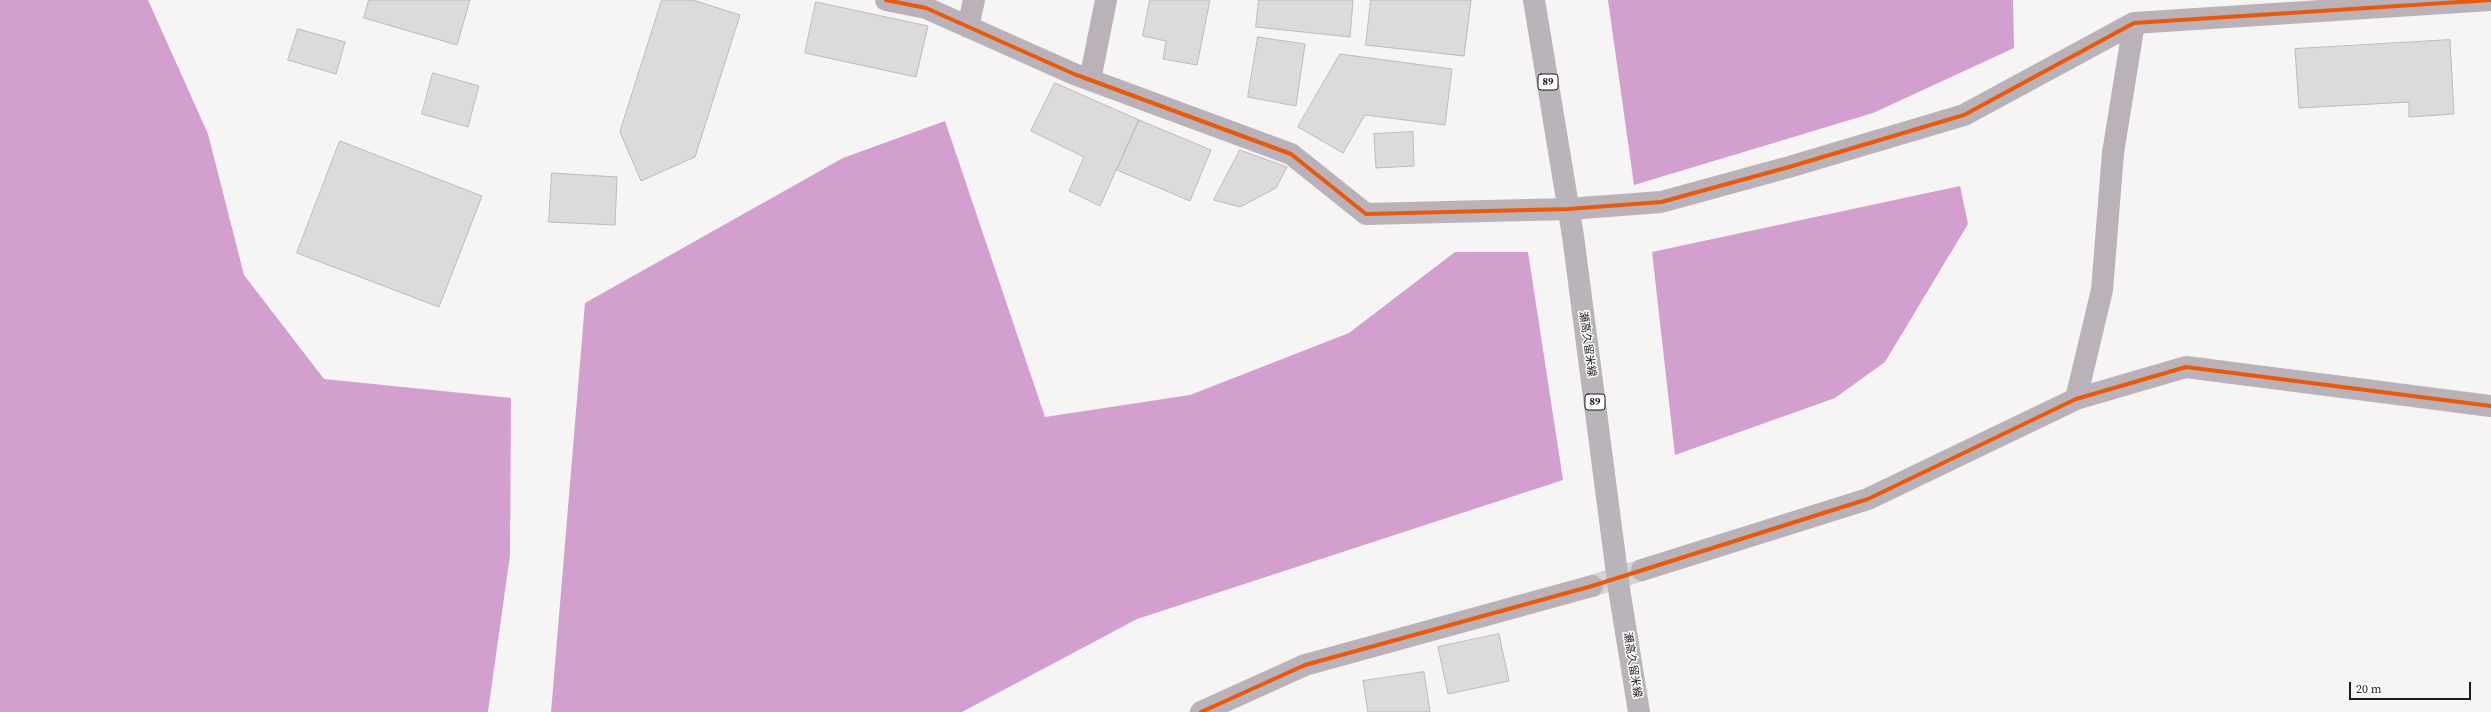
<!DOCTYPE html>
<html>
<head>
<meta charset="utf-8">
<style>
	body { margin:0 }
	#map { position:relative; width:2491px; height:712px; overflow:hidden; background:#f6f4f5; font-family:"Source Serif 4",serif }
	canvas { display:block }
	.scale { position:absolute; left:2349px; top:682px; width:122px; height:18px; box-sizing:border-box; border:2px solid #1c1b1c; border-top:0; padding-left:5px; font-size:12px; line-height:14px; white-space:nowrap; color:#1c1b1c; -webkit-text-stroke:3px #fff; paint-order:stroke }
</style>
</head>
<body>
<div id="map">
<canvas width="2491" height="712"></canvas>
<div class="scale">20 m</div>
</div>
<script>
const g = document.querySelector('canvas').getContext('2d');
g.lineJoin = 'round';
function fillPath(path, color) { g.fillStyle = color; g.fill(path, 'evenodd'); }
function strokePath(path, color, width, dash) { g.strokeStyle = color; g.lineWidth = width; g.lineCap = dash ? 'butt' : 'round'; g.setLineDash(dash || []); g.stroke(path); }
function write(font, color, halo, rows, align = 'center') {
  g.font = font + ' "Source Serif 4","Noto Sans JP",serif'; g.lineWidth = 3; g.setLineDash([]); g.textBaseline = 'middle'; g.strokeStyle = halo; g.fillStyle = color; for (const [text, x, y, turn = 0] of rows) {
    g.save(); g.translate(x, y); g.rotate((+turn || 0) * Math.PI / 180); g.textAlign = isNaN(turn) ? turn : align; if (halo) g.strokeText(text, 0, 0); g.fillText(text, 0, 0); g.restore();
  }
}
fillPath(new Path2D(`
	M 0,0 L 148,0 L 208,134 L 244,275 L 324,379 L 511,398 L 510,555 L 488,712 L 0,712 Z
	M 1608,0 L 2013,0 L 2014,48 L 1873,113 L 1634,185 Z
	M 945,121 L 1045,417 L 1190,395 L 1349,333 L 1455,252 L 1528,252 L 1563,480 L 1137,619 L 962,712 L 551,712 L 585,303 L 843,158 Z
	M 1960,186 L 1968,224 L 1885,362 L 1835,398 L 1675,455 L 1652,252 Z`), '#d39fce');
const building = new Path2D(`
	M 369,0 L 470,0 L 457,45 L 364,18 Z
	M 662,0 L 693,0 L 740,15 L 695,157 L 641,181 L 620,132 Z
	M 1150,0 L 1210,0 L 1197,65 L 1163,59 L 1166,41 L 1143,36 Z
	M 1259,0 L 1353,0 L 1350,37 L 1256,27 Z
	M 1371,0 L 1471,0 L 1464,56 L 1366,45 Z
	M 816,2 L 928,26 L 916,77 L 805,53 Z
	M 298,29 L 345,42 L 336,74 L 288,60 Z
	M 1258,37 L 1305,44 L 1296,106 L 1248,97 Z
	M 2450,40 L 2454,114 L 2409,117 L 2409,102 L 2299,108 L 2295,49 Z
	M 1340,54 L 1452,69 L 1445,125 L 1365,115 L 1343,153 L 1298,127 Z
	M 433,73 L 479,86 L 468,127 L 422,114 Z
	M 1055,83 L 1139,120 L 1100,206 L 1069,191 L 1084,157 L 1031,131 Z
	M 1139,120 L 1211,150 L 1190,201 L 1117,170 Z
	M 1413,132 L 1414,166 L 1376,168 L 1374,134 Z
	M 340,141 L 482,196 L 439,307 L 297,253 Z
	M 1240,150 L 1287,167 L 1276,188 L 1240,207 L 1214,200 Z
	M 552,173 L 617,177 L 615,225 L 549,222 Z
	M 1499,634 L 1509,681 L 1448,694 L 1438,647 Z
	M 1424,672 L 1430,712 L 1368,712 L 1363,681 Z`);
fillPath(building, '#dcdadc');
strokePath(building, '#bcbabb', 1);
strokePath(new Path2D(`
	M 1592,586 L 1642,570`), '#d5d3d4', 22, [22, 11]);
strokePath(new Path2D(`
	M 886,0 L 926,8 L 1074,74 L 1291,154 L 1366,214 L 1568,209 L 1661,202 L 1789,167 L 1964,115 L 2134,23 L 2491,0
	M 968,27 L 974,0
	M 1090,80 L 1106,0
	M 2076,399 L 2102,290 L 2113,153 L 2134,23
	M 1642,570 L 1868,499 L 2076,399 L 2186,367 L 2491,406
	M 1201,712 L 1305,665 L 1592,586`), '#bab1b9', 22);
strokePath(new Path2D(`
	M 1534,0 L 1573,236 L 1619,589 L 1639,712`), '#bbb3ba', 22);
strokePath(new Path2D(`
	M 886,0 L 926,8 L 1074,74 L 1291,154 L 1366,214 L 1568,209 L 1661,202 L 1789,167 L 1964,115 L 2134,23 L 2491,0
	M 1201,712 L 1305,665 L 1592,586 L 1868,499 L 2076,399 L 2186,367 L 2491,406`), '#e8590c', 4);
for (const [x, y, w] of [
	[1548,82,20],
	[1595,402,20]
]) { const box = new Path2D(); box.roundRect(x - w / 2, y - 8, w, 16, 3); g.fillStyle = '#fff'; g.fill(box); strokePath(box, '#1c1b1c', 1); }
write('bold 10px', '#1c1b1c', null, [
	["89",1548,82],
	["89",1595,402]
]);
write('11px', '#1c1b1c', '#fff', [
	["瀬高久留米線",1587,344,82],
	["瀬高久留米線",1632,665,81]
]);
</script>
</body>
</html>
